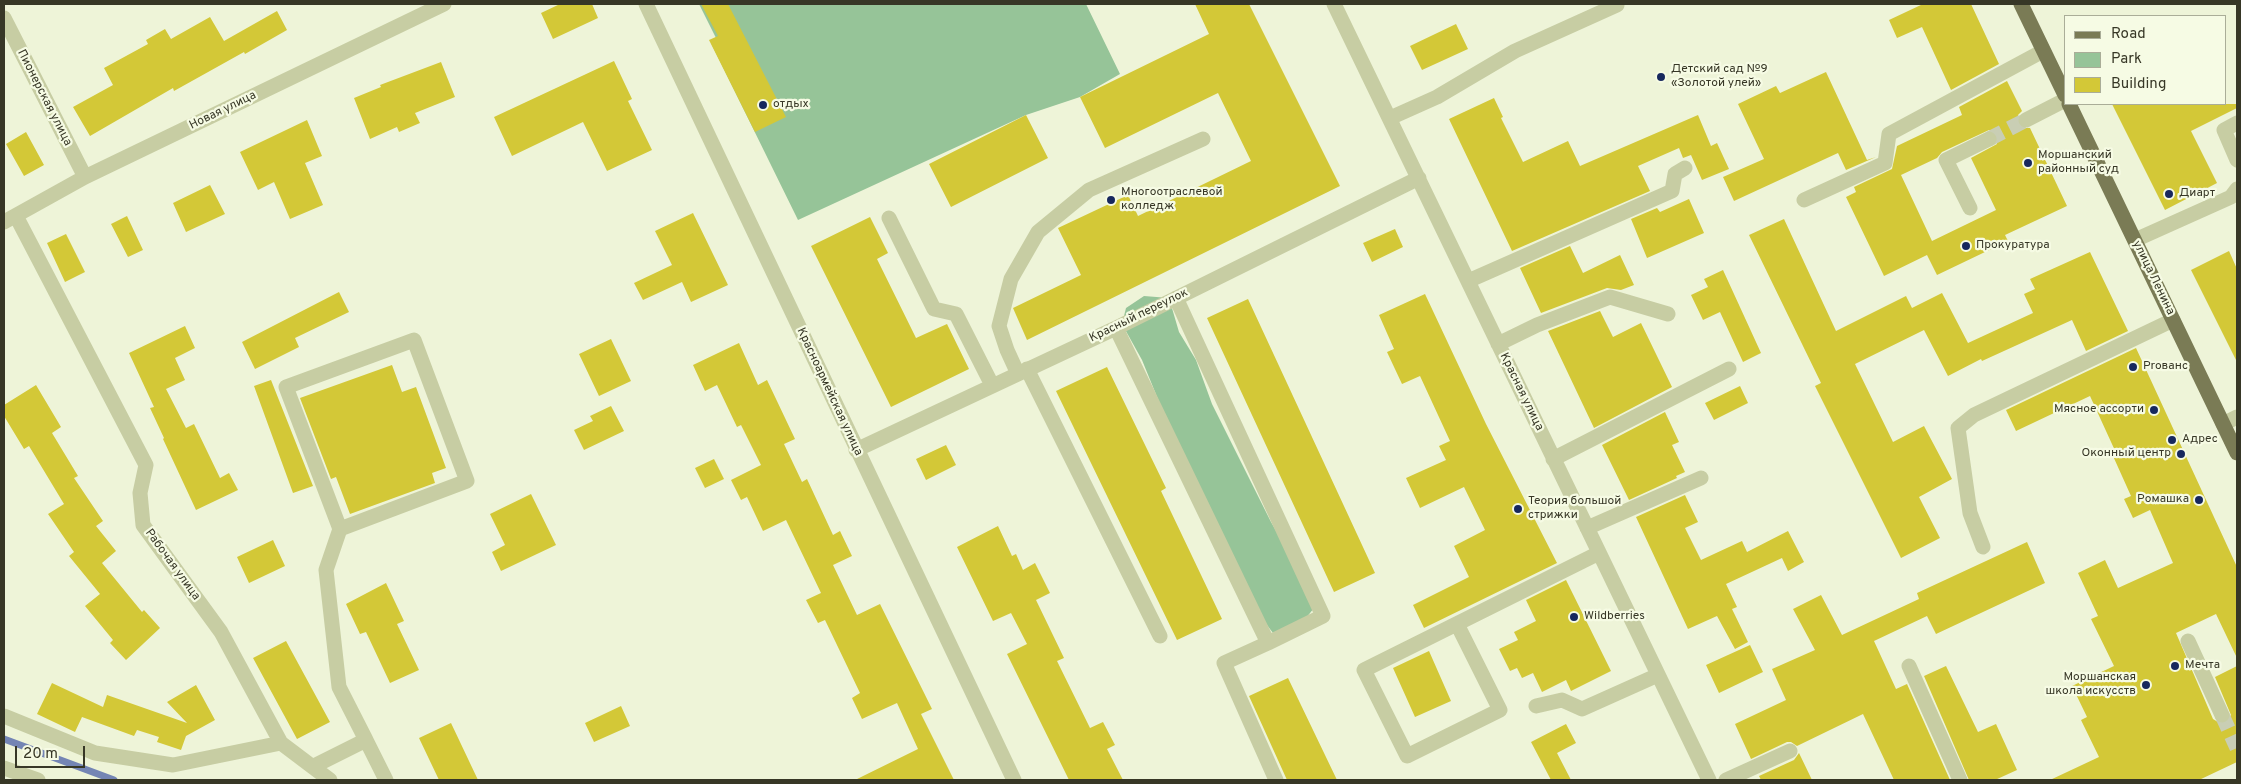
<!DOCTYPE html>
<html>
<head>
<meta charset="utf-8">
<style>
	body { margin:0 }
	#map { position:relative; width:2241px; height:784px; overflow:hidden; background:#eef4d8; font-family:Overpass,sans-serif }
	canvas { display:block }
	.frame { position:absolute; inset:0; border:5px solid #373726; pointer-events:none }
	.legend { position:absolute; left:2064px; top:15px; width:162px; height:90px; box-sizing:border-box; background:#f6fbe4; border:1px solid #aaad98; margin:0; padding:6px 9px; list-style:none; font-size:15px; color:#373726 }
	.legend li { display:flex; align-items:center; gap:10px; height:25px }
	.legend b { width:25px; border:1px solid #aaad98 }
	.scale { position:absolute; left:15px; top:746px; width:70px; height:22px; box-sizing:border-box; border:2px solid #373726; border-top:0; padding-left:6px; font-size:15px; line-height:18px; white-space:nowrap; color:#373726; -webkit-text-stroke:4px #f6fbe4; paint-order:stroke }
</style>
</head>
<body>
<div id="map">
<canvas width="2241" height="784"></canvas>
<div class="frame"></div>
<ul class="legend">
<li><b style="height:6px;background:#7a7b55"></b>Road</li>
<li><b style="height:14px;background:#96c498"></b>Park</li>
<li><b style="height:14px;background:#d3c837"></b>Building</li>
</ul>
<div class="scale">20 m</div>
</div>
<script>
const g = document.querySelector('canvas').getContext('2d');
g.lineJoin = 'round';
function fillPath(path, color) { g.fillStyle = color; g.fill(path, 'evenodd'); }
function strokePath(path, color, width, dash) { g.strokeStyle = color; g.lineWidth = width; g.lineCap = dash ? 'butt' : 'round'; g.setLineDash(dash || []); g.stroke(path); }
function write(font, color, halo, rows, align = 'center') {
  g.font = font + ' Overpass,sans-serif'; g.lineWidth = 4.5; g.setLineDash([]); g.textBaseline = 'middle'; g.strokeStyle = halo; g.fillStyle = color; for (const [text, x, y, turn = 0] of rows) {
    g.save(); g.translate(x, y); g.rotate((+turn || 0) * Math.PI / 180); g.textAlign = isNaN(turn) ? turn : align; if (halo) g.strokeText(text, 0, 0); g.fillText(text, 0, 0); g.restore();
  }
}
fillPath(new Path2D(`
	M 699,4 L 1086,4 L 1120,74 L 1080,97 L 1026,115 L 798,220 L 711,43 L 716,38 Z
	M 1144,296 L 1169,298 L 1179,332 L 1196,360 L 1212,404 L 1271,522 L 1318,603 L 1306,618 L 1273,633 L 1257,612 L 1166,419 L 1142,360 L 1122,324 L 1126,308 Z`), '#96c498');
strokePath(new Path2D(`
	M 4,739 L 114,780`), '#7485b4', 7);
fillPath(new Path2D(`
	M 560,4 L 592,4 L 598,18 L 553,39 L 541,13 Z
	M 701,4 L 728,4 L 786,117 L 755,132 L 709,40 L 718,36 Z
	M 1195,4 L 1249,4 L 1340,186 L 1027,340 L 1013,308 L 1081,275 L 1058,228 L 1128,195 L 1138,216 L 1251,161 L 1218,93 L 1105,148 L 1080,97 L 1209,34 Z
	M 1923,4 L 1971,4 L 1999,64 L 1951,90 L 1922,27 L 1897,38 L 1889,20 Z
	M 277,11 L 287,30 L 245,54 L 244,52 L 174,91 L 173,88 L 90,136 L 73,107 L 113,85 L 104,68 L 148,44 L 146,40 L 165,29 L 171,39 L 210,17 L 224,41 Z
	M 1456,24 L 1468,49 L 1422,70 L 1410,46 Z
	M 614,61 L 632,99 L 628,101 L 652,150 L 607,171 L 583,122 L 512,156 L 494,117 Z
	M 441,62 L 455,97 L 415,113 L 420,123 L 399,132 L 397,127 L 370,139 L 354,98 L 381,87 L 380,85 Z
	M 1826,72 L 1867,160 L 1876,157 L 1846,170 L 1838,153 L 1734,201 L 1723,177 L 1764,159 L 1738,104 L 1776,86 L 1780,93 Z
	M 2007,81 L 2022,111 L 2018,115 L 2017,124 L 2021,128 L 2030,128 L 2067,206 L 2005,235 L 2008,241 L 1937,275 L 1927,255 L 1884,276 L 1846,197 L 1856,192 L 1854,187 L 1892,169 L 1897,146 L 1962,115 L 1959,107 ZM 1989,130 L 1997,134 L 1997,144 L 1971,158 L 1996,210 L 1932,241 L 1901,175 L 1937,158 L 1942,152 Z
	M 1494,98 L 1503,117 L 1501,118 L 1523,162 L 1568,141 L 1580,166 L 1698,115 L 1711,146 L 1717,143 L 1729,169 L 1702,180 L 1691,155 L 1683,158 L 1679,148 L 1638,166 L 1650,191 L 1512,251 L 1449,119 Z
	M 2112,104 L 2237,104 L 2237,108 L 2191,131 L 2217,183 L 2165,210 Z
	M 1026,115 L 1048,158 L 951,207 L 929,164 Z
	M 307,120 L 322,156 L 305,163 L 323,205 L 290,219 L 274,182 L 258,190 L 240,152 Z
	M 26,132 L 44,165 L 24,176 L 6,144 Z
	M 210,185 L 225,214 L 186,232 L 173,203 Z
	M 1689,199 L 1704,233 L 1647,258 L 1631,219 L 1657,208 L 1660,212 Z
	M 693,213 L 728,285 L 691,302 L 682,282 L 643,300 L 634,283 L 672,265 L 655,231 Z
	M 127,216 L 143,250 L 128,257 L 111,224 Z
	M 870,217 L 888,253 L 877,259 L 916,338 L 947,324 L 969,369 L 891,407 L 811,246 Z
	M 1784,219 L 1836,331 L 1906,296 L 1912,308 L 1942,293 L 1968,343 L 2033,313 L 2024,294 L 2035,289 L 2030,279 L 2090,252 L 2128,331 L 2086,351 L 2072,320 L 1982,361 L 1981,359 L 1948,376 L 1924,330 L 1855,364 L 1893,442 L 1924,426 L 1952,479 L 1919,497 L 1940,538 L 1901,558 L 1815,386 L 1821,383 L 1749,235 Z
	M 1395,229 L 1403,247 L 1372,262 L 1363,243 Z
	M 66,234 L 85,272 L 65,282 L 47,243 Z
	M 1570,246 L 1583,273 L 1620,255 L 1634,285 L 1621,290 L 1607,288 L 1541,313 L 1520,268 Z
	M 2229,251 L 2237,269 L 2237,362 L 2191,270 Z
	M 1723,270 L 1761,353 L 1743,362 L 1720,312 L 1703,320 L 1691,295 L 1708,287 L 1704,279 Z
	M 339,292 L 349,312 L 295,338 L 299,347 L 255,369 L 242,342 Z
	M 1425,294 L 1486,424 L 1557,563 L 1424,628 L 1413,605 L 1469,577 L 1454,546 L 1485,530 L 1464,487 L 1420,508 L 1406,478 L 1446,460 L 1439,446 L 1450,441 L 1420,376 L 1402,384 L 1387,352 L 1394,349 L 1379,315 Z
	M 1248,299 L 1375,573 L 1334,592 L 1207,318 Z
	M 1600,311 L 1613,337 L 1641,323 L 1672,387 L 1594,428 L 1548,331 Z
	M 185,326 L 195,348 L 175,358 L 185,380 L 166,389 L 186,428 L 194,424 L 220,478 L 229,473 L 238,490 L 196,510 L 163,439 L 164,438 L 150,408 L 154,407 L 129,353 Z
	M 611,339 L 631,381 L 599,396 L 579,354 Z
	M 739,343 L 758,385 L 767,380 L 795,439 L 784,444 L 802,482 L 807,479 L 833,535 L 840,531 L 852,556 L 833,565 L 857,615 L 880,604 L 932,709 L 921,714 L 954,780 L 855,780 L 918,749 L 897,703 L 862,719 L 852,698 L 860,693 L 825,620 L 818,623 L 806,600 L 821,593 L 786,520 L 763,531 L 747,497 L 741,500 L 731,480 L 761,465 L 741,425 L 737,427 L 717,385 L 705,391 L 693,365 Z
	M 2136,348 L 2237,567 L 2237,658 L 2216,614 L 2176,633 L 2213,719 L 2221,724 L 2226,723 L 2231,715 L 2215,677 L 2237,666 L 2237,762 L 2199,780 L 2050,780 L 2099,757 L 2081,720 L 2087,717 L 2072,686 L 2114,666 L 2091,619 L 2098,616 L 2078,573 L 2105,560 L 2118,588 L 2173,563 L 2150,510 L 2133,518 L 2124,499 L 2131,496 L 2113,456 L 2117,455 L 2090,396 L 2016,431 L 2006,410 Z
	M 392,365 L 402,392 L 416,387 L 446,468 L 432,473 L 435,483 L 350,514 L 336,477 L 331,479 L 300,398 Z
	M 1107,367 L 1166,488 L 1161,491 L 1222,619 L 1177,640 L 1056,391 Z
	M 271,380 L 313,486 L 293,493 L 254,386 Z
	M 36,385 L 61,427 L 52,433 L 78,476 L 74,478 L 103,521 L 96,526 L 116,551 L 102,563 L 142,612 L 144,610 L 160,628 L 126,660 L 110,643 L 113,640 L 85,606 L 100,594 L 69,556 L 74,552 L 48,514 L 64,504 L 29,446 L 24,449 L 4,416 L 4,405 Z
	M 1740,386 L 1748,403 L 1714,420 L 1705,403 Z
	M 611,406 L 624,431 L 584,450 L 574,430 L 593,421 L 590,416 Z
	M 1665,412 L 1679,442 L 1672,445 L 1685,472 L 1676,476 L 1677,478 L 1629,500 L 1602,445 Z
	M 946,445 L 956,465 L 926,480 L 916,459 Z
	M 714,459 L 724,479 L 705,488 L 695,468 Z
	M 531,494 L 556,545 L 501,571 L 492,552 L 505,545 L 490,514 Z
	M 1685,495 L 1698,522 L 1685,528 L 1701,560 L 1742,541 L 1747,552 L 1788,531 L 1804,562 L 1788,571 L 1782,558 L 1726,584 L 1737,607 L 1732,609 L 1748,642 L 1735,649 L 1717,616 L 1688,629 L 1636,517 Z
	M 998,526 L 1012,556 L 1016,554 L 1023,570 L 1035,563 L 1050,593 L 1036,600 L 1064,658 L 1057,661 L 1090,728 L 1103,722 L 1115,745 L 1107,749 L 1123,780 L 1069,780 L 1007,654 L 1027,644 L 1011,613 L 993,621 L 957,547 Z
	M 273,540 L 285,566 L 249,583 L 237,557 Z
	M 2027,542 L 2045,583 L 1936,634 L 1927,616 L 1874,641 L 1896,689 L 1907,684 L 1950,780 L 1894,780 L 1863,714 L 1797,746 L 1791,742 L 1787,742 L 1751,759 L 1735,724 L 1786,700 L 1772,669 L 1815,650 L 1793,609 L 1821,595 L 1842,635 L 1919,599 L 1917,593 Z
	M 1566,580 L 1611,671 L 1571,691 L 1566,680 L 1542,692 L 1533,673 L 1522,678 L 1517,668 L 1510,671 L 1499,649 L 1518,640 L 1514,632 L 1536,621 L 1526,600 Z
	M 386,583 L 404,621 L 397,624 L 419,670 L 390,683 L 366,632 L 360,634 L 346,604 Z
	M 286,641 L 330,722 L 297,739 L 253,658 Z
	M 1750,645 L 1763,672 L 1719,693 L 1706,665 Z
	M 1429,651 L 1451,701 L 1415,717 L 1393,668 Z
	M 1946,666 L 1978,732 L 1996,724 L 2017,770 L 1995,780 L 1969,780 L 1924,676 Z
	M 1288,678 L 1337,780 L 1287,780 L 1249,696 Z
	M 52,683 L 103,707 L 107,695 L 187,723 L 167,702 L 196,685 L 215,720 L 186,736 L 181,750 L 157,742 L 159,737 L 137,730 L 134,736 L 82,717 L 75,732 L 37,714 Z
	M 621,706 L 630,726 L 594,742 L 585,723 Z
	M 451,723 L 478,780 L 439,780 L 419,738 Z
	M 1566,724 L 1576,743 L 1557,753 L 1571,780 L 1551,780 L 1531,742 Z
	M 1799,753 L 1812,780 L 1761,780 L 1759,776 L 1794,760 Z`), '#d3c837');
strokePath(new Path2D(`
	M 1989,139 L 2026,120
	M 2222,715 L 2237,748`), '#c9ceb4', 15, [15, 8]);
strokePath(new Path2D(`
	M 646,4 L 1014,780
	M 1334,4 L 1709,780
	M 4,18 L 85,177
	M 1390,118 L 1437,97 L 1515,51 L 1617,5
	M 2026,120 L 2065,100
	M 2237,123 L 2224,130 L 2237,160
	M 1804,200 L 1885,163 L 1889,134 L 2043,51
	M 1970,208 L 1946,160 L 1989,139
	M 16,216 L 146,465 L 140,493 L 143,525 L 221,632 L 281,743 L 330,780
	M 889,218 L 934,309 L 956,314 L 992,385
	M 4,222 L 85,177 L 444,4
	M 2135,240 L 2231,197 L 2237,189
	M 1468,281 L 1672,191 L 1675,174 L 1685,168
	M 1176,298 L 1323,616 L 1268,643
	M 1116,328 L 1268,643 L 1224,663 L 1276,780
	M 414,340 L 467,481 L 340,529 L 286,387 Z
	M 1498,344 L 1537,325 L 1610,297 L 1668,314
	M 1027,369 L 1160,636
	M 1018,374 L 1007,350 L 999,326 L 1011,279 L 1038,232 L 1089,190 L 1203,139
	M 2223,424 L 2237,417
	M 856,450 L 1116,328 L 1419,178
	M 1553,459 L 1729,369
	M 1587,528 L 1701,478
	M 1983,547 L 1970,513 L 1958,428 L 1974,415 L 2173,320
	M 1457,624 L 1500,710 L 1407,756 L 1364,670 L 1599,553
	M 2188,641 L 2222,715
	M 1909,666 L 1960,780
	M 1536,706 L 1562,700 L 1582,709 L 1658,675
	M 4,716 L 95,753 L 173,765 L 281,743
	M 366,740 L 386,780
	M 314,766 L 366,740 L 339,687 L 326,570 L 340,529
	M 4,768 L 38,780
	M 1726,780 L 1790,751`), '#c7cda3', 15);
strokePath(new Path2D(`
	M 2021,4 L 2065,95
	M 2069,104 L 2237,453`), '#7a7b55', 15);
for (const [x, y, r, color] of [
	[1661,77,5,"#17285d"],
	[763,105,5,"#17285d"],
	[2028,163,5,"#17285d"],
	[2169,194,5,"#17285d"],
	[1111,200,5,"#17285d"],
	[1966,246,5,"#17285d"],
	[2133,367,5,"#17285d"],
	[2154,410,5,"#17285d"],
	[2172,440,5,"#17285d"],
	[2181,454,5,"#17285d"],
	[2199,500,5,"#17285d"],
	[1518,509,5,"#17285d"],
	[1574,617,5,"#17285d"],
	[2175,666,5,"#17285d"],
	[2146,685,5,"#17285d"]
]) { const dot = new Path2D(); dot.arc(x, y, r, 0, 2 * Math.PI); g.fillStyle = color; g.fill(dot); strokePath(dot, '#f6fbe4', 2); }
write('12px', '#373726', '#f6fbe4', [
	["Детский сад №9",1671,70],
	["«Золотой улей»",1671,84],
	["отдых",773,105],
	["Моршанский",2038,156],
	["районный суд",2038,170],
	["Многоотраслевой",1121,193],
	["колледж",1121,207],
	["Диарт",2179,194],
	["Прокуратура",1976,246],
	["Proванс",2143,367],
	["Мясное ассорти",2144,410,"right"],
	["Адрес",2182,440],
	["Оконный центр",2171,454,"right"],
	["Ромашка",2189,500,"right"],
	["Теория большой",1528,502],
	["стрижки",1528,516],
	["Wildberries",1584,617],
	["Мечта",2185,666],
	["Моршанская",2136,678,"right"],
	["школа искусств",2136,692,"right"]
], 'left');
write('12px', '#373726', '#f6fbe4', [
	["Пионерская улица",44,98,63],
	["Новая улица",223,111,-26],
	["улица Ленина",2153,278,64],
	["Красный переулок",1139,316,-26],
	["Красноармейская улица",829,392,65],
	["Красная улица",1521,392,64],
	["Рабочая улица",172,565,54]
]);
</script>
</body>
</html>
